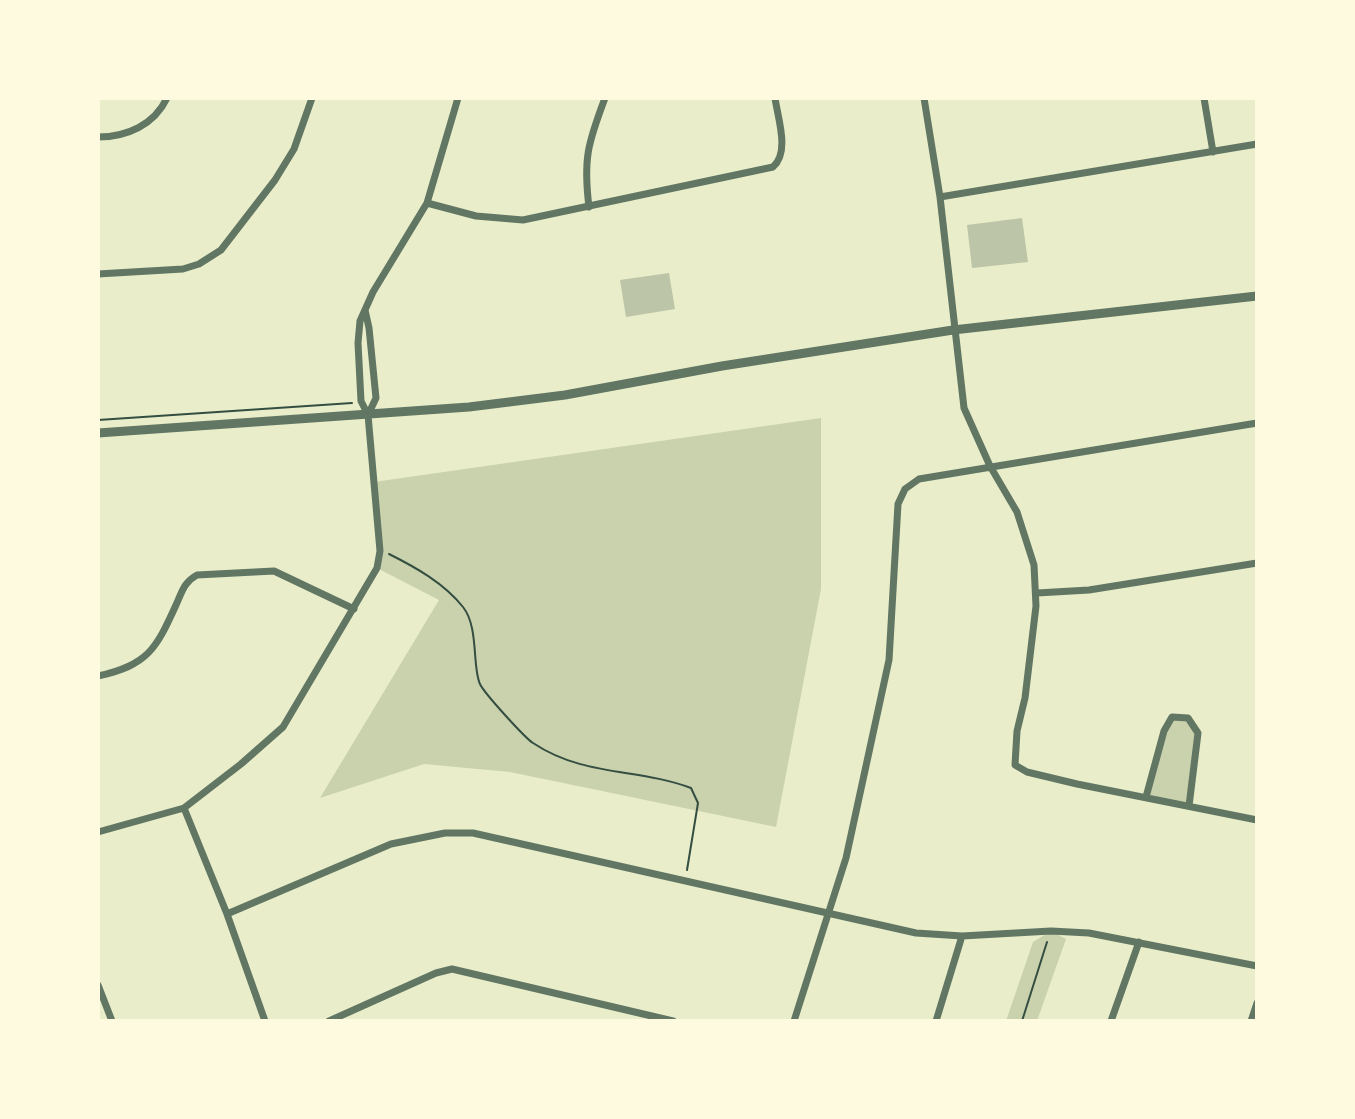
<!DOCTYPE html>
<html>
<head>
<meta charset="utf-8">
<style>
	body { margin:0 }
	#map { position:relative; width:1355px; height:1119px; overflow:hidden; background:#e9edc9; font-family:Ubuntu,sans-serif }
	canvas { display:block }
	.frame { position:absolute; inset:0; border:100px solid #fefae0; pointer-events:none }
</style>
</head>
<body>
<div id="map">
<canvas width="1355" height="1119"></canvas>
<div class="frame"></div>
</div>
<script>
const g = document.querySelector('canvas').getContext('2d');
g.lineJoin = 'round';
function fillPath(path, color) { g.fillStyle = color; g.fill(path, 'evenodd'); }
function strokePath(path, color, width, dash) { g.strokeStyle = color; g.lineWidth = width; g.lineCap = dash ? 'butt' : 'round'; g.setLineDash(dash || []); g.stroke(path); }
fillPath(new Path2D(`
	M 821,418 L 821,589 L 776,827 L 510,772 L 424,764 L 320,798 L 439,600 L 377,568 L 380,551 L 374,482 Z
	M 1172,717 L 1188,718 L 1198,733 L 1189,806 L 1146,797 Z
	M 1051,931 L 1066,939 L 1037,1021 L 1006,1021 L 1033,942 Z`), '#cad2ad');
fillPath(new Path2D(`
	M 1022,218 L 1028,262 L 972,268 L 967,225 Z
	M 669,273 L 675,309 L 626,317 L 620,280 Z`), '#bcc5a7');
strokePath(new Path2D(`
	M 98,420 L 352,403
	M 389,554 C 415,567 444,583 463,607 C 479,627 472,667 480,684 C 484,693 525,738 533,743 C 584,777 638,768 691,788 L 698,803 L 687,870
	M 1022,1021 L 1047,942`), '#344e41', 2);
strokePath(new Path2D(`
	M 924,98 L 940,197 L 964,408 L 990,466 L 1017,512 L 1034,565 L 1036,606 L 1025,698 L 1017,731 L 1015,765 L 1027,772 L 1077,784 L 1257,820
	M 1204,98 L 1213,152
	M 98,137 C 127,137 154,125 167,98
	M 940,197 L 1257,144
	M 427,203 L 476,216 L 523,220 L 773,167 C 790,152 778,119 775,98
	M 589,207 C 583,159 588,143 605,98
	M 98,274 L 183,269 L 199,264 L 221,250 L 275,180 L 294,149 L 312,98
	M 365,310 L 369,328 L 376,398 L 368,415
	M 1037,593 L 1089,590 L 1257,563
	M 98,676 C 148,665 156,649 176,605 C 182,592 184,582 197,575 L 274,571 L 354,609
	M 1146,797 L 1164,731 L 1172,717 L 1188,718 L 1198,733 L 1189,806
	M 184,808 L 227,914 L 265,1021
	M 98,832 L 184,808 L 241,764 L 283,727 L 377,568 L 380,551 L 368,415 L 361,401 L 358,343 L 360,321 L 373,292 L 427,203 L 458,98
	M 227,914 L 391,844 L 445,833 L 473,833 L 916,933 L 962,936 L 1051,931 L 1089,933 L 1257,966
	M 98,985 L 112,1021
	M 329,1021 L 436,973 L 452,969 L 673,1021
	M 794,1021 L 846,858 L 889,660 L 898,504 L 905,489 L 919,479 L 1257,423
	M 936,1021 L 962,936
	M 1111,1021 L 1139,942
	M 1251,1021 L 1257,1003`), '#617663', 7);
strokePath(new Path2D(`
	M 98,433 L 469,407 L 565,395 L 722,366 L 953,330 L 1257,296`), '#617663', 9);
</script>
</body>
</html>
